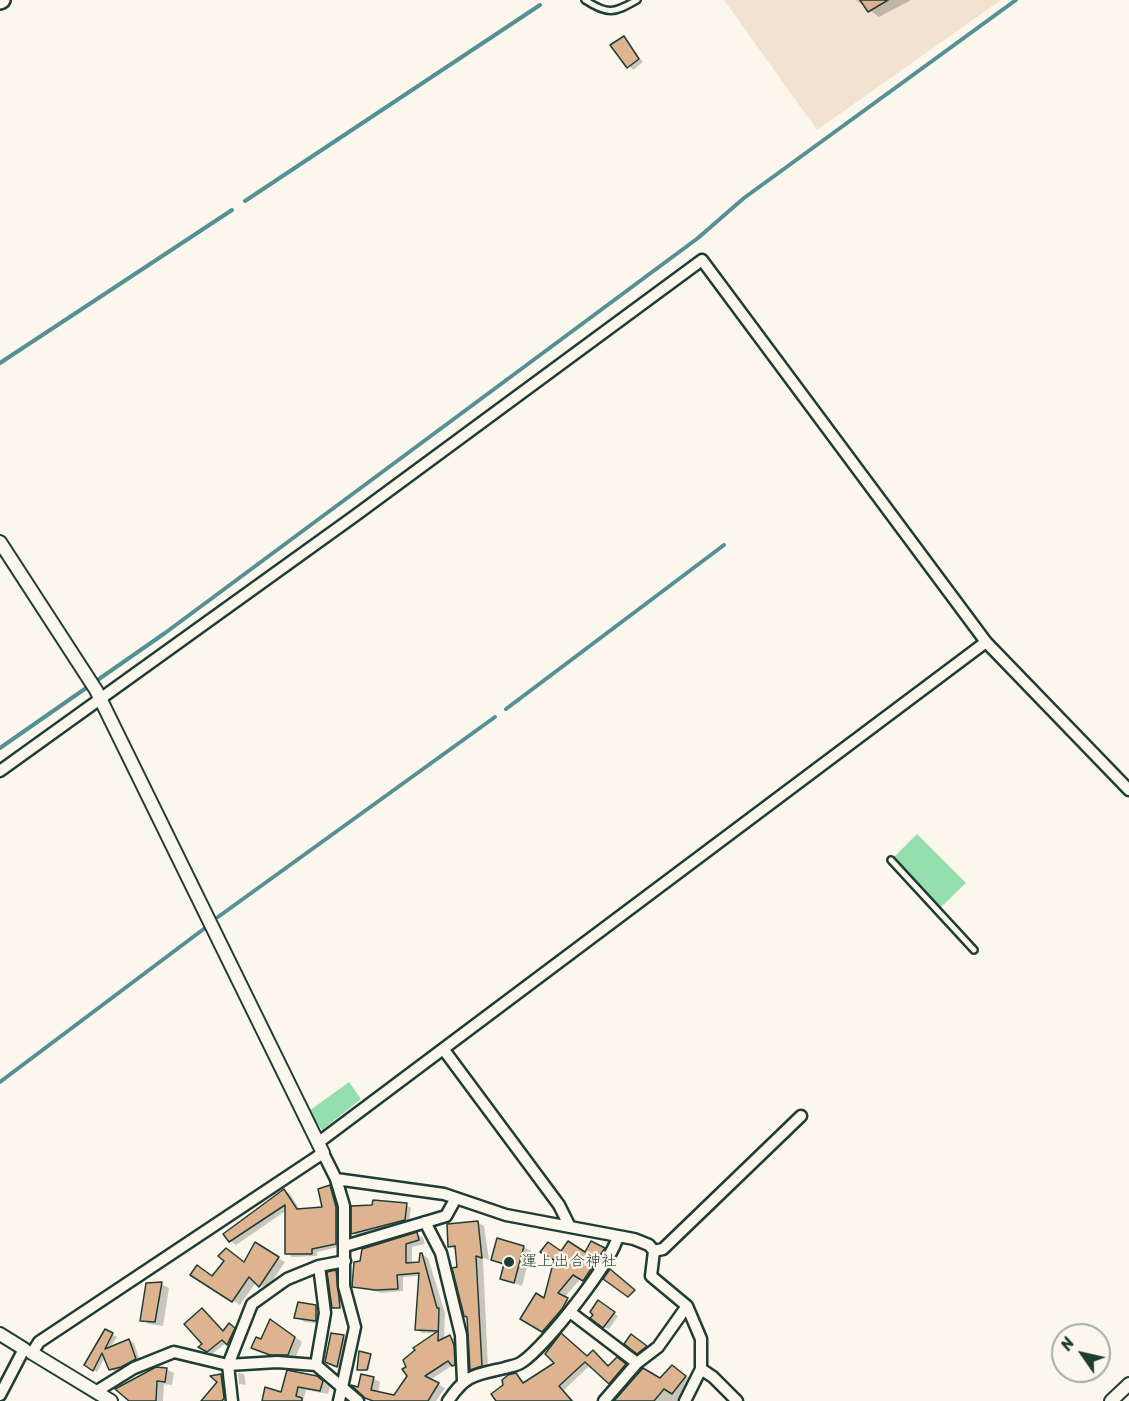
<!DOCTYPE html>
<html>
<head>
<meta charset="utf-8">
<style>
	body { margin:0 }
	#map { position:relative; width:1129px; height:1401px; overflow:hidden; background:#fbf7ec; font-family:Sriracha,sans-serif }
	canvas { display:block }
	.north { position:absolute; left:1051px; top:1323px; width:60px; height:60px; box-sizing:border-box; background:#fbf7ec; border:2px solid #a3ada2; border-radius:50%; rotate:304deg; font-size:16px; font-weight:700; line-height:24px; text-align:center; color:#1f3d34 }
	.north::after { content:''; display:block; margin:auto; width:21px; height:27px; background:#1f3d34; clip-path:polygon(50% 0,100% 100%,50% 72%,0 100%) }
</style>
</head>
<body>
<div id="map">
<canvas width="1129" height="1401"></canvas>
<div class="north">N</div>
</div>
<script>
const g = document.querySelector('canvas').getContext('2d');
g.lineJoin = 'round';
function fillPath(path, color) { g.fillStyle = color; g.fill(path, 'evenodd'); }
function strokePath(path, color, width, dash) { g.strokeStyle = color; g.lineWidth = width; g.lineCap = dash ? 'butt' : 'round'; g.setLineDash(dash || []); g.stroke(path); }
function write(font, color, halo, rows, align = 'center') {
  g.font = font + ' Sriracha,"Klee One",sans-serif'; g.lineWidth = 4.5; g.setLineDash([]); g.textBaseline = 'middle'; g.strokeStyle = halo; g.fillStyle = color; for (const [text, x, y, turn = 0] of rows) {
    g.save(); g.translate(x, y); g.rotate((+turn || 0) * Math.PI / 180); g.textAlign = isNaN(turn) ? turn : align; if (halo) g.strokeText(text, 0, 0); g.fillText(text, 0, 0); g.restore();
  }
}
fillPath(new Path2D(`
	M 724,0 L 1001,0 L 817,130 Z`), '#f2e3d0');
fillPath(new Path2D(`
	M 917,834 L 966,883 L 939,909 L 891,860 Z
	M 349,1082 L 361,1099 L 322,1130 L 309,1111 Z`), '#95dead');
fillPath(new Path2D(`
	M 856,0 L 911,0 L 879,17 Z
	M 624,38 L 643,62 L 633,70 L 612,46 Z
	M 330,1187 L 336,1190 L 342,1211 L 342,1246 L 317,1252 L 317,1256 L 292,1257 L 287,1253 L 287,1210 L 236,1245 L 230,1241 L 284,1190 L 290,1194 L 300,1210 L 324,1208 Z
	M 374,1202 L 411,1207 L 409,1222 L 357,1236 L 353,1233 Z
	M 477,1222 L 484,1226 L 489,1260 L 483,1258 L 488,1369 L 478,1373 L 471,1369 L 469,1317 L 457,1251 L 450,1246 Z
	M 417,1234 L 423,1238 L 425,1244 L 412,1247 L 412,1264 L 421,1263 L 422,1254 L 428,1258 L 445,1313 L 444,1340 L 450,1337 L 456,1340 L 460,1349 L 459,1369 L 453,1365 L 430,1380 L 445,1388 L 436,1401 L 374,1401 L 366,1396 L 374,1379 L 380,1382 L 378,1393 L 394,1396 L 437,1333 L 422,1333 L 416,1329 L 420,1276 L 403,1277 L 403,1291 L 382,1293 L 354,1286 Z
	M 592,1243 L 611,1253 L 591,1284 L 581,1278 L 564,1298 L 574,1303 L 550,1335 L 522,1318 L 545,1300 L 562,1253 L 585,1253 Z
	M 255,1244 L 285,1262 L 267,1289 L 256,1282 L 240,1305 L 192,1275 L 213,1278 L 226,1261 L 226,1249 L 245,1263 Z
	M 524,1247 L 531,1251 L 522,1286 L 502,1278 L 505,1265 L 493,1259 Z
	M 336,1273 L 338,1274 L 341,1308 L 333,1308 Z
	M 162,1284 L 169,1288 L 163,1326 L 149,1324 L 142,1320 Z
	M 603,1305 L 618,1316 L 609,1329 L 604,1327 Z
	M 316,1307 L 324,1311 L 323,1324 L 304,1322 L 296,1317 Z
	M 202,1310 L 224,1332 L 229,1325 L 238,1331 L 232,1346 L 227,1342 L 212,1354 L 200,1347 L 204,1344 Z
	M 278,1325 L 302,1342 L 295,1359 L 280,1359 L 253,1348 Z
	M 106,1331 L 117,1337 L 110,1348 L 129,1340 L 134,1343 L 140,1361 L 115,1371 L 110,1369 L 105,1357 L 97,1372 L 86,1365 Z
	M 332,1334 L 349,1339 L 342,1369 L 326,1362 Z
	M 562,1335 L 588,1357 L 593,1352 L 610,1366 L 623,1362 L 631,1369 L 616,1386 L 590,1365 L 564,1390 L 574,1401 L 498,1401 L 516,1375 L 525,1383 L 556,1364 Z
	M 371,1355 L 369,1370 L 360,1370 Z
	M 156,1369 L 166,1369 L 174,1373 L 172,1385 L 164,1384 L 163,1401 L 131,1401 L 117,1389 Z
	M 680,1371 L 693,1381 L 678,1401 L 616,1401 Z
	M 238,1373 L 244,1374 L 246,1385 L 239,1384 Z
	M 221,1375 L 228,1379 L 230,1401 L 201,1401 L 219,1382 Z
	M 317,1377 L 330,1387 L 328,1394 L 306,1390 L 303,1401 L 265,1401 Z`), '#0003');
strokePath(new Path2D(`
	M 245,201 L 540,5
	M 0,363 L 232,210
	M 506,709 L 724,545
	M 0,748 L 165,633 L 698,238 L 744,198 L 1016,0
	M 218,917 L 495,717
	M 0,1082 L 205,928`), '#549095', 4);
const building = new Path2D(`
	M 860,0 L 888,0 L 868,12 Z
	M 624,36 L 639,59 L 627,68 L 610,45 Z
	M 330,1185 L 336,1207 L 336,1244 L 312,1249 L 312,1254 L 285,1254 L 285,1205 L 229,1242 L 223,1234 L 284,1189 L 297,1209 L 322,1207 L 318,1189 Z
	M 373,1200 L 407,1203 L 405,1220 L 351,1234 L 351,1206 L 372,1205 Z
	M 478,1221 L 482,1258 L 476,1256 L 482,1366 L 470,1370 L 467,1317 L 464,1316 L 452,1268 L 457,1267 L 455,1246 L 448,1247 L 447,1224 Z
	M 417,1232 L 419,1240 L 406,1244 L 406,1263 L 419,1262 L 420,1253 L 422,1253 L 437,1308 L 439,1308 L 438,1341 L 450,1335 L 454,1345 L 455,1365 L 452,1366 L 448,1361 L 425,1376 L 439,1383 L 428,1401 L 373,1401 L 365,1398 L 351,1385 L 358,1387 L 361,1374 L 374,1377 L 371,1390 L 394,1395 L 407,1376 L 402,1369 L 406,1367 L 403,1360 L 415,1350 L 413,1348 L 438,1331 L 415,1330 L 419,1273 L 397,1275 L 398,1289 L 375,1290 L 352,1287 L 354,1262 L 360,1261 L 362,1249 Z
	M 497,1238 L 524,1246 L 514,1283 L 500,1279 L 504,1264 L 491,1260 Z
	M 568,1241 L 585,1252 L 591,1241 L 605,1248 L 583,1281 L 573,1275 L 558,1293 L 568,1298 L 562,1309 L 542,1332 L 520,1319 L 536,1293 L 544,1298 L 554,1260 L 540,1252 L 548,1242 L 561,1251 Z
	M 255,1242 L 279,1257 L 259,1287 L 249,1277 L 232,1302 L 190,1275 L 197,1265 L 212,1276 L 224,1261 L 218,1256 L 226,1248 L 244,1262 Z
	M 610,1269 L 635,1290 L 628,1297 L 603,1279 Z
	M 336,1270 L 340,1308 L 332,1308 L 327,1272 Z
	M 162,1282 L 155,1322 L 140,1321 L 146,1283 Z
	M 598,1300 L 615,1312 L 603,1328 L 590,1318 L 593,1315 L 590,1312 Z
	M 298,1302 L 316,1305 L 316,1321 L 294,1318 Z
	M 202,1308 L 223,1331 L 229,1323 L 235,1328 L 227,1345 L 222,1340 L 207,1352 L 198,1347 L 202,1344 L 184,1324 Z
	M 270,1319 L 295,1337 L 288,1355 L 270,1355 L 251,1348 L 256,1337 L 261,1339 Z
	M 105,1329 L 113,1333 L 105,1349 L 129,1339 L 136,1359 L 121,1367 L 109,1370 L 102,1353 L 93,1371 L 84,1365 Z
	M 331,1333 L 344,1335 L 337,1367 L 325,1362 Z
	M 561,1333 L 587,1356 L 593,1350 L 608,1366 L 617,1357 L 626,1364 L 609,1384 L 585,1362 L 559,1386 L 572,1401 L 496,1401 L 491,1394 L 503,1385 L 502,1380 L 508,1375 L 516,1373 L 523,1383 L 554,1363 L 545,1354 Z
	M 631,1334 L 647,1346 L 637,1354 L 624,1344 Z
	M 359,1351 L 371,1354 L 367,1370 L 357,1370 Z
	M 672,1365 L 686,1376 L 672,1394 L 664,1389 L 654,1401 L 614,1401 L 643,1368 L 660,1378 Z
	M 156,1367 L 167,1368 L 165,1382 L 157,1381 L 156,1401 L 129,1401 L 115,1389 Z
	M 287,1370 L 317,1376 L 323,1381 L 320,1391 L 298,1387 L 296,1396 L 302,1398 L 302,1401 L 262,1401 L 265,1387 L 281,1392 Z
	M 221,1374 L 224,1398 L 222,1401 L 201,1401 L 217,1382 L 210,1376 Z`);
fillPath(building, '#deb38f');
strokePath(building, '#1f3d34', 1.5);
const service = new Path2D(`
	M 585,0 C 608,15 614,13 637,0
	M 891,860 L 974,950`);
const minor = new Path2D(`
	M 0,771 L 356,515 L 702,260 L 986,642 L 1129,790
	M 444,1050 L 559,1205 L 570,1227
	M 319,1142 L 986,642
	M 336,1179 L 444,1194 L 506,1215 L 634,1239 L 649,1245 L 654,1251 L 651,1276 L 687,1306 L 701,1339 L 701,1369 L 685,1401
	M 425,1222 L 441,1253 L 461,1335 L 463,1382
	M 345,1246 L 446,1216 L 456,1198
	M 654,1251 L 663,1249 L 801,1116
	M 570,1312 L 637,1363
	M 316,1365 L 325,1313 L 319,1266
	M 701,1369 L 713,1377 L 737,1401
	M 97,1391 L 134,1368 L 174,1352 L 228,1365 L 277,1362 L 316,1365 L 358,1401
	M 0,1395 L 24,1349 L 32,1353 L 39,1342 L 323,1153 L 336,1179 L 344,1206 L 344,1286 L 355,1327 L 339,1401
	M 232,1401 L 228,1365 L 252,1304 L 287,1279 L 319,1266 L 345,1261
	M 448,1401 C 466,1374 475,1375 505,1368 C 510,1366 517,1366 522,1362 C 545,1347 612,1262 618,1236
	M 604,1401 L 637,1363 L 658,1347 L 687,1306`);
const tertiary = new Path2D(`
	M 0,542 L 96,690 L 323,1153
	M 0,1334 L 24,1349
	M 32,1353 L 111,1401
	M 1111,1401 L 1129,1384`);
const secondary = new Path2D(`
	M 0,1 L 2,0`);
strokePath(service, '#1f3d34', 10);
strokePath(minor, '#1f3d34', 15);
strokePath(tertiary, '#1f3d34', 16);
strokePath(secondary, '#1f3d34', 20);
strokePath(service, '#fbf7ec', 5);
strokePath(minor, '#fbf7ec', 10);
strokePath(tertiary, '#fbf7ec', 12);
strokePath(secondary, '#fbf7ec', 15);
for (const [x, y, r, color] of [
	[509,1262,6,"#1f3d34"]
]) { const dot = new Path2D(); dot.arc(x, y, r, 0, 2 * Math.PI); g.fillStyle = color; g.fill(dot); strokePath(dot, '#fbf7ec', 2); }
write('16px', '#1f3d34', '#fbf7ec', [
	["運上出合神社",521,1262]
], 'left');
</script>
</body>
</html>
